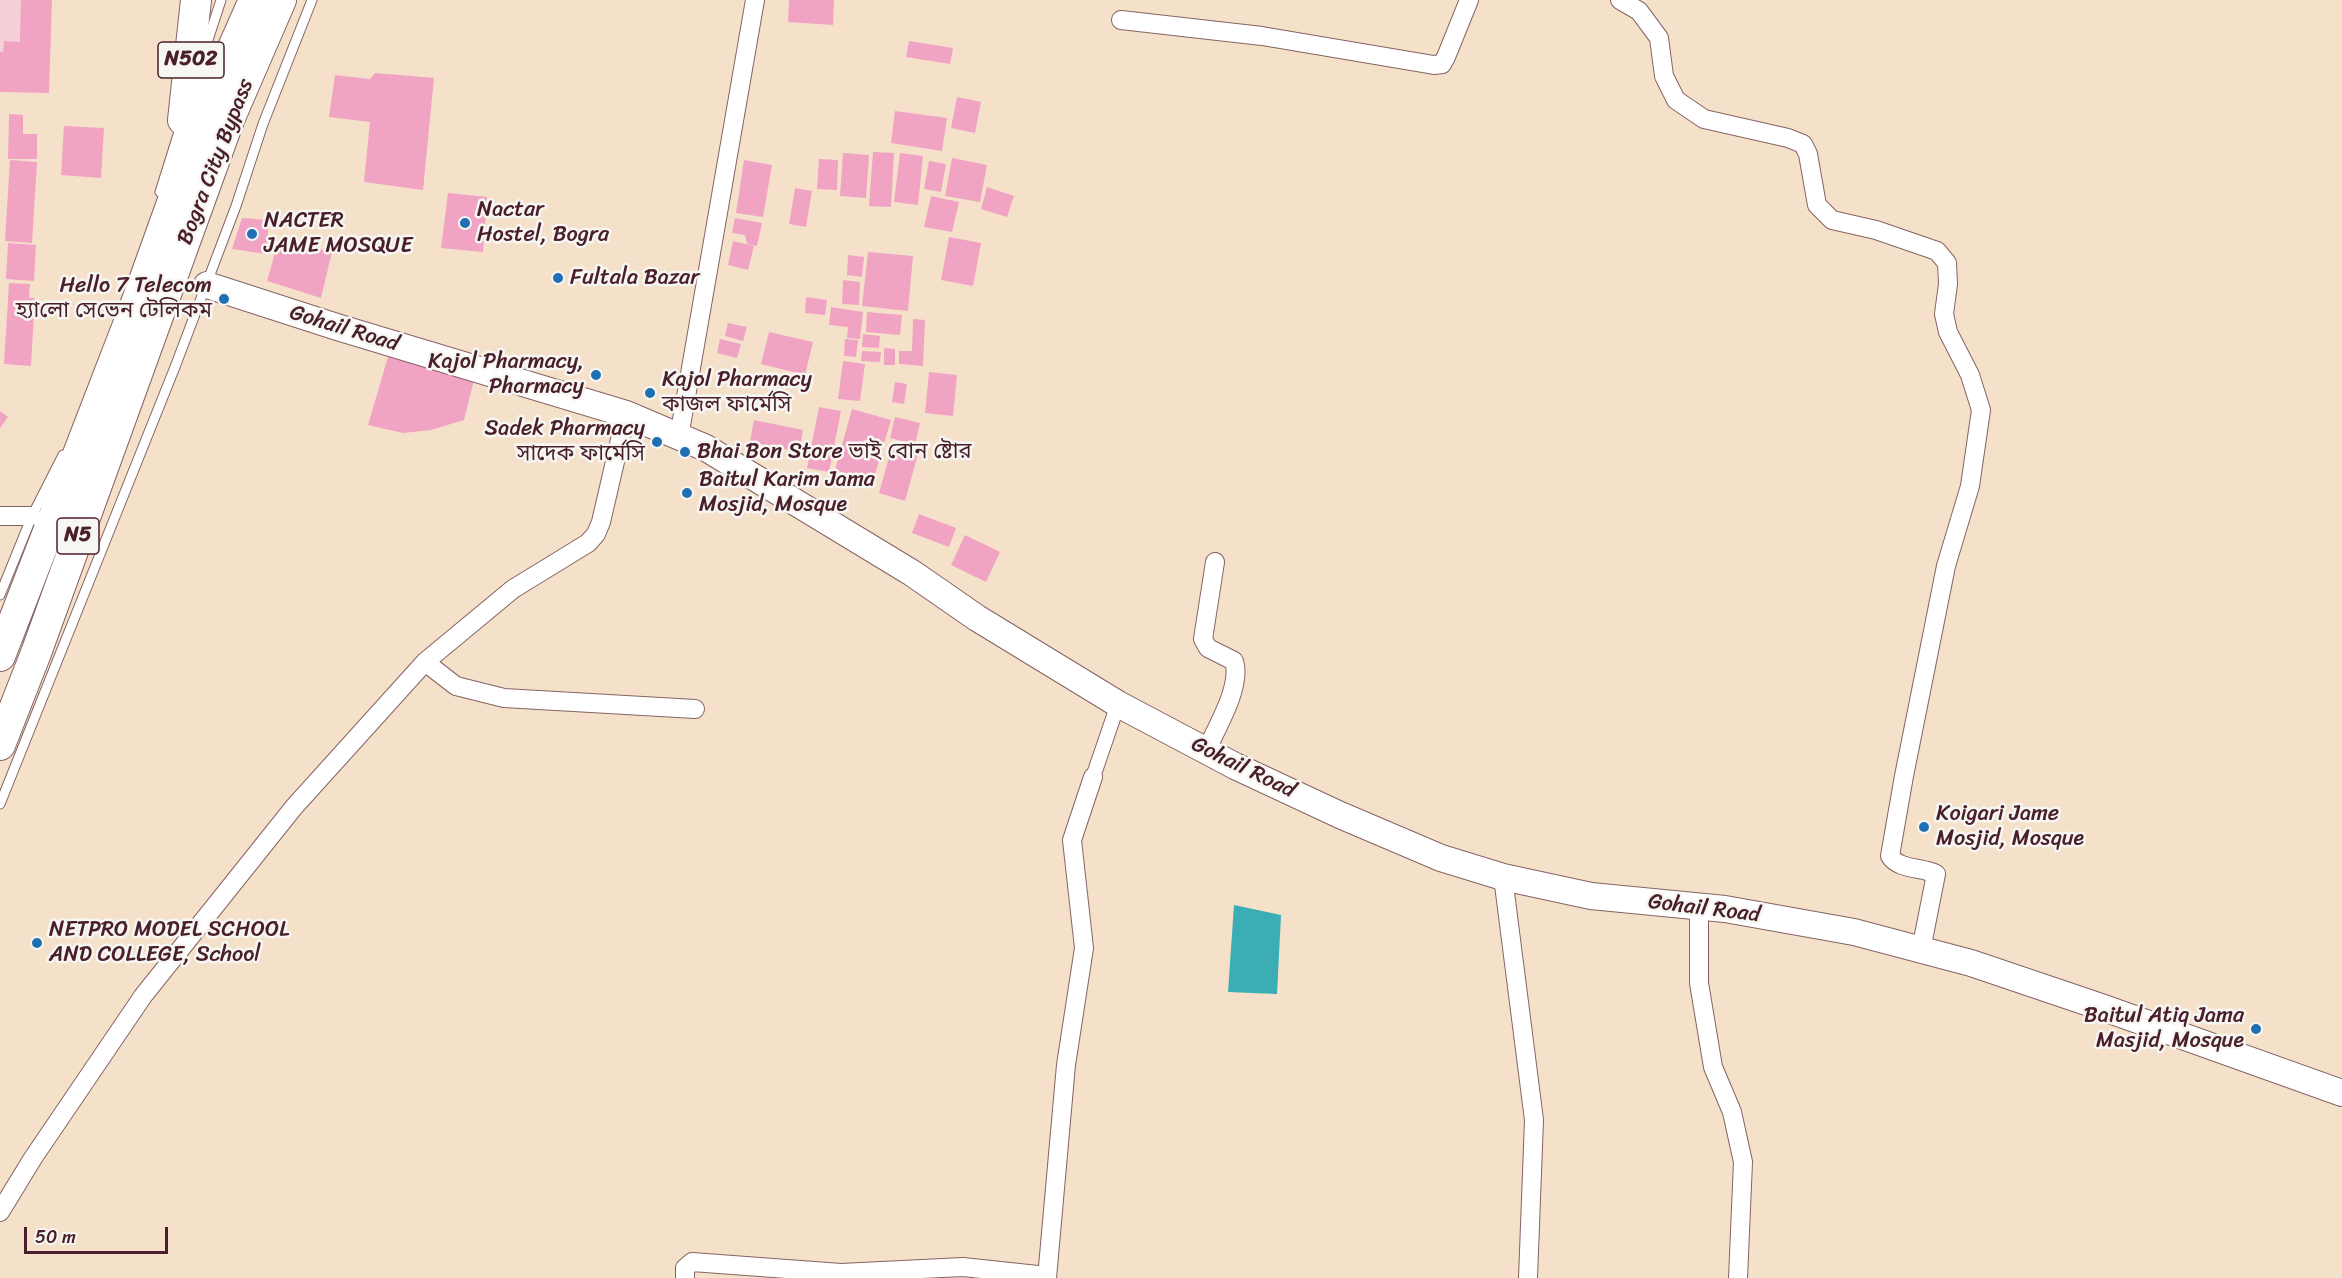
<!DOCTYPE html>
<html>
<head>
<meta charset="utf-8">
<style>
	body { margin:0 }
	#map { position:relative; width:2342px; height:1278px; overflow:hidden; background:#f5e1ca; font-family:Sriracha,sans-serif }
	canvas { display:block }
	.scale { position:absolute; left:24px; top:1227px; width:144px; height:27px; box-sizing:border-box; border:3px solid #4a1f2b; border-top:0; padding-left:8px; font-size:18px; line-height:21px; white-space:nowrap; color:#4a1f2b; -webkit-text-stroke:4px #f6f6f2; paint-order:stroke }
</style>
</head>
<body>
<div id="map">
<canvas width="2342" height="1278"></canvas>
<div class="scale">50 m</div>
</div>
<script>
const g = document.querySelector('canvas').getContext('2d');
g.lineJoin = 'round';
function fillPath(path, color) { g.fillStyle = color; g.fill(path, 'evenodd'); }
function strokePath(path, color, width, dash) { g.strokeStyle = color; g.lineWidth = width; g.lineCap = dash ? 'butt' : 'round'; g.setLineDash(dash || []); g.stroke(path); }
function write(font, color, halo, rows, align = 'center') {
  g.font = font + ' Sriracha,"Noto Sans Bengali",sans-serif'; g.lineWidth = 5; g.setLineDash([]); g.textBaseline = 'middle'; g.strokeStyle = halo; g.fillStyle = color; for (const [text, x, y, turn = 0] of rows) {
    g.save(); g.translate(x, y); g.rotate((+turn || 0) * Math.PI / 180); g.textAlign = isNaN(turn) ? turn : align; if (halo) g.strokeText(text, 0, 0); g.fillText(text, 0, 0); g.restore();
  }
}
fillPath(new Path2D(`
	M 0,0 L 43,0 L 0,82 Z`), '#f6cfd7');
fillPath(new Path2D(`
	M 1234,905 L 1281,915 L 1277,994 L 1228,992 Z`), '#3badb4');
fillPath(new Path2D(`
	M 21,0 L 52,0 L 49,93 L 0,92 L 0,52 L 3,52 L 4,41 L 20,42 Z
	M 789,0 L 834,0 L 833,25 L 788,22 Z
	M 909,41 L 953,48 L 950,64 L 906,57 Z
	M 375,73 L 434,78 L 423,190 L 364,182 L 370,122 L 329,117 L 335,75 L 370,79 Z
	M 957,97 L 981,102 L 975,133 L 951,128 Z
	M 895,111 L 947,118 L 942,151 L 891,143 Z
	M 9,114 L 23,115 L 23,134 L 37,134 L 37,159 L 8,159 Z
	M 64,126 L 104,128 L 101,178 L 61,175 Z
	M 873,152 L 894,153 L 891,207 L 869,206 Z
	M 843,153 L 869,155 L 866,198 L 840,196 Z
	M 900,153 L 923,156 L 918,205 L 894,202 Z
	M 952,158 L 987,165 L 980,202 L 945,196 Z
	M 819,159 L 838,160 L 837,190 L 817,189 Z
	M 10,160 L 37,162 L 32,243 L 5,241 Z
	M 744,160 L 772,165 L 763,217 L 736,213 Z
	M 929,161 L 946,164 L 941,192 L 924,189 Z
	M 987,187 L 1014,196 L 1007,217 L 981,209 Z
	M 795,188 L 812,191 L 806,227 L 789,224 Z
	M 448,193 L 487,197 L 483,252 L 441,248 Z
	M 931,196 L 959,202 L 952,232 L 924,227 Z
	M 242,218 L 269,220 L 266,254 L 232,249 Z
	M 735,218 L 762,223 L 757,246 L 747,244 L 745,235 L 732,233 Z
	M 949,237 L 981,243 L 973,286 L 941,280 Z
	M 279,239 L 332,252 L 321,298 L 267,281 Z
	M 733,241 L 754,246 L 748,270 L 728,265 Z
	M 8,243 L 36,245 L 34,281 L 6,279 Z
	M 868,252 L 913,256 L 908,311 L 862,306 Z
	M 848,255 L 864,257 L 862,277 L 847,275 Z
	M 843,280 L 860,282 L 859,305 L 842,304 Z
	M 9,283 L 30,284 L 29,298 L 35,298 L 31,366 L 4,364 Z
	M 806,297 L 827,300 L 825,315 L 805,313 Z
	M 831,307 L 863,312 L 860,339 L 847,338 L 848,327 L 829,325 Z
	M 867,312 L 902,315 L 900,335 L 866,332 Z
	M 913,319 L 925,320 L 923,366 L 899,364 L 899,351 L 912,351 Z
	M 728,323 L 747,327 L 743,341 L 725,336 Z
	M 769,332 L 813,342 L 805,375 L 761,364 Z
	M 863,334 L 880,336 L 879,348 L 862,347 Z
	M 720,339 L 741,344 L 737,358 L 717,353 Z
	M 845,339 L 858,340 L 856,357 L 844,356 Z
	M 884,348 L 895,349 L 895,365 L 884,365 Z
	M 390,350 L 474,380 L 464,420 L 431,430 L 403,433 L 368,425 Z
	M 862,351 L 881,352 L 880,362 L 861,361 Z
	M 843,361 L 865,364 L 860,401 L 838,399 Z
	M 929,372 L 957,375 L 953,416 L 925,413 Z
	M 895,382 L 907,384 L 904,404 L 892,402 Z
	M 819,407 L 841,411 L 829,472 L 807,468 Z
	M 852,409 L 891,420 L 873,481 L 835,470 Z
	M 0,411 L 8,417 L 0,428 Z
	M 895,417 L 920,423 L 915,444 L 890,438 Z
	M 754,420 L 803,430 L 799,452 L 750,442 Z
	M 893,443 L 919,450 L 905,501 L 879,493 Z
	M 919,514 L 956,528 L 949,547 L 912,533 Z
	M 965,535 L 1000,552 L 986,582 L 951,565 Z`), '#f1a3c4');
const service = new Path2D(`
	M 204,52 L 221,0
	M 160,192 L 182,122
	M 0,595 L 32,516 L 63,455
	M 0,804 L 175,367 L 236,206 L 263,124 L 312,0`);
const pedestrian = new Path2D(`
	M 1093,777 L 1118,704`);
const minor = new Path2D(`
	M 1620,0 L 1639,11 L 1659,38 L 1664,76 L 1676,100 L 1704,119 L 1788,138 L 1803,144 L 1808,154 L 1817,205 L 1832,220 L 1876,230 L 1937,251 L 1947,263 L 1948,284 L 1944,314 L 1948,332 L 1970,375 L 1981,410 L 1970,486 L 1946,566 L 1904,776 L 1890,856 C 1899,870 1922,867 1936,874 L 1921,950
	M 1121,20 L 1262,36 L 1434,65 L 1442,64 L 1446,57 L 1469,0
	M 679,437 L 755,0
	M 0,516 L 32,516
	M 425,662 L 456,686 L 504,698 L 695,709
	M 1206,751 C 1217,727 1242,686 1234,661 L 1208,648 L 1203,639 L 1215,562
	M 1503,877 L 1534,1120 L 1528,1278
	M 1699,906 L 1699,983 L 1713,1067 L 1732,1112 L 1743,1162 L 1738,1278
	M 0,1212 L 33,1158 L 143,996 L 294,807 L 425,662 L 513,589 L 588,543 L 596,534 L 601,522 L 626,414
	M 685,1278 L 685,1268 L 692,1262 L 841,1273 L 963,1267 L 1047,1276
	M 1047,1278 L 1066,1065 L 1084,948 L 1072,840 L 1093,777`);
const secondary = new Path2D(`
	M 207,285 L 337,327 L 626,414 L 706,448 L 912,573 L 977,618 L 1118,704 L 1235,766 L 1340,815 L 1441,858 L 1503,877 L 1591,896 L 1725,909 L 1854,932 L 1971,963 L 2104,1008 L 2342,1093`);
const trunk = new Path2D(`
	M 183,120 L 196,0
	M 0,656 L 131,317 L 205,111 L 254,0
	M 0,745 L 36,653 L 229,120 L 281,0`);
strokePath(service, '#866363', 11);
strokePath(pedestrian, '#866363', 16);
strokePath(minor, '#866363', 20);
strokePath(secondary, '#866363', 28);
strokePath(trunk, '#866363', 32);
strokePath(service, '#fff', 9);
strokePath(pedestrian, '#fff', 14);
strokePath(minor, '#fff', 18);
strokePath(secondary, '#fff', 26);
strokePath(trunk, '#fff', 30);
for (const [x, y, r, color] of [
	[465,223,6,"#1f6fb2"],
	[252,234,6,"#1f6fb2"],
	[558,278,6,"#1f6fb2"],
	[224,299,6,"#1f6fb2"],
	[596,375,6,"#1f6fb2"],
	[650,393,6,"#1f6fb2"],
	[657,442,6,"#1f6fb2"],
	[685,452,6,"#1f6fb2"],
	[687,493,6,"#1f6fb2"],
	[1924,827,6,"#1f6fb2"],
	[37,943,6,"#1f6fb2"],
	[2256,1029,6,"#1f6fb2"]
]) { const dot = new Path2D(); dot.arc(x, y, r, 0, 2 * Math.PI); g.fillStyle = color; g.fill(dot); strokePath(dot, '#f6f6f2', 2); }
for (const [x, y, w] of [
	[191,60,66],
	[78,536,42]
]) { const box = new Path2D(); box.roundRect(x - w / 2, y - 18, w, 36, 4.5); g.fillStyle = '#f6f6f2'; g.fill(box); strokePath(box, '#4a1f2b', 1.5); }
write('bold 21px', '#4a1f2b', null, [
	["N502",191,60],
	["N5",78,536]
]);
write('22px', '#4a1f2b', '#f6f6f2', [
	["Bogra City Bypass",216,162,-69],
	["Gohail Road",344,329,17],
	["Gohail Road",1243,768,26],
	["Gohail Road",1704,909,7]
]);
write('22px', '#4a1f2b', '#f6f6f2', [
	["Nactar",477,210],
	["Hostel, Bogra",477,235],
	["NACTER",264,221],
	["JAME MOSQUE",264,246],
	["Fultala Bazar",570,278],
	["Hello 7 Telecom",212,286,"right"],
	["হ্যা‌লো সে‌ভেন টে‌লিকম",212,311,"right"],
	["Kajol Pharmacy,",584,362,"right"],
	["Pharmacy",584,387,"right"],
	["Kajol Pharmacy",662,380],
	["কাজল ফার্মেসি",662,405],
	["Sadek Pharmacy",645,429,"right"],
	["সাদেক ফার্মেসি",645,454,"right"],
	["Bhai Bon Store ভাই বোন ষ্টোর",697,452],
	["Baitul Karim Jama",699,480],
	["Mosjid, Mosque",699,505],
	["Koigari Jame",1936,814],
	["Mosjid, Mosque",1936,839],
	["NETPRO MODEL SCHOOL",49,930],
	["AND COLLEGE, School",49,955],
	["Baitul Atiq Jama",2244,1016,"right"],
	["Masjid, Mosque",2244,1041,"right"]
], 'left');
</script>
</body>
</html>
